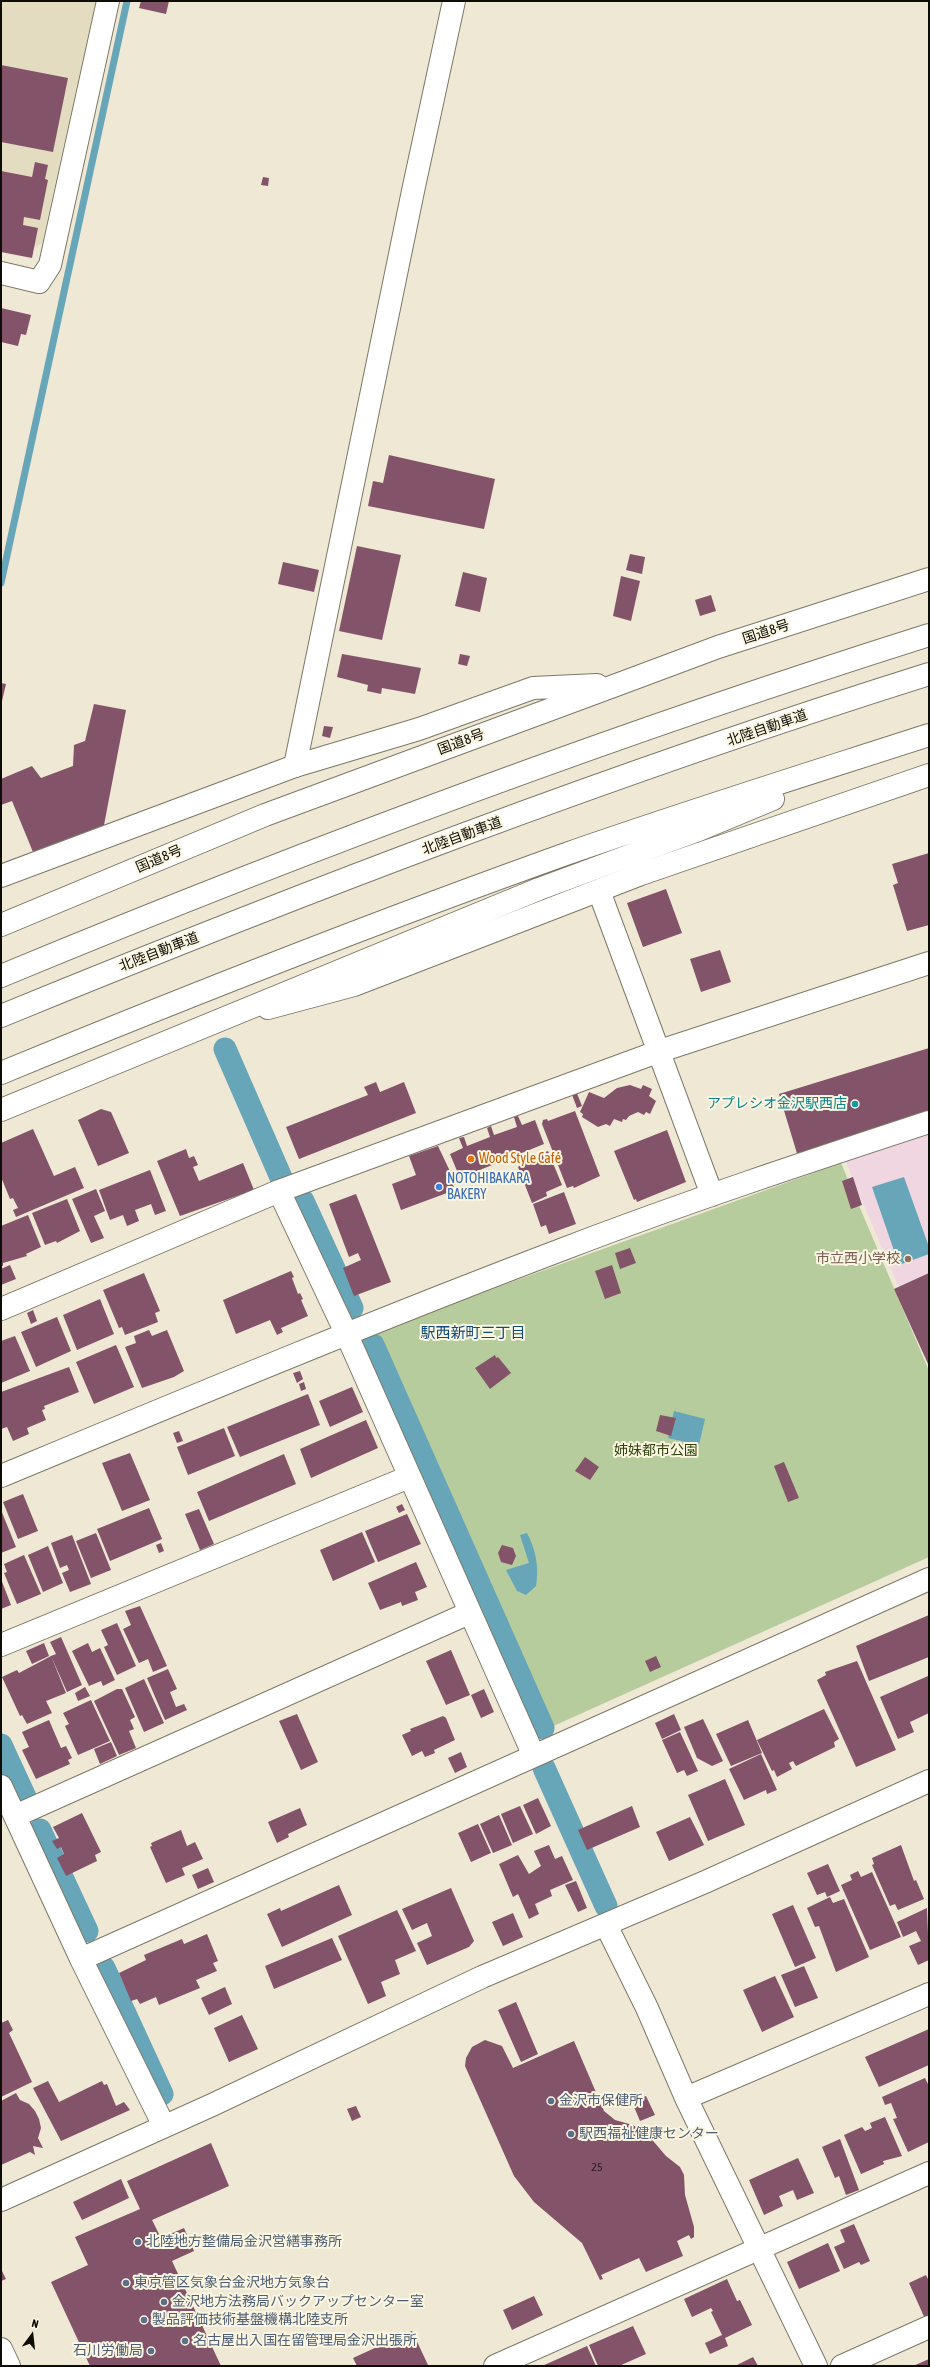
<!DOCTYPE html>
<html>
<head>
<meta charset="utf-8">
<style>
	body { margin:0 }
	#map { position:relative; width:930px; height:2367px; overflow:hidden; background:#eee8d4; font-family:"Asap Condensed",sans-serif }
	canvas { display:block }
	.frame { position:absolute; inset:0; border:2px solid #0e0c06; pointer-events:none }
	.north { position:absolute; left:12px; top:2315px; width:40px; height:40px; -webkit-text-stroke:3px #fbf6e1; paint-order:stroke; rotate:15deg; font-size:11px; font-weight:700; line-height:16px; text-align:center; color:#0e0c06 }
	.north::after { content:''; display:block; margin:auto; width:14px; height:18px; background:#0e0c06; clip-path:polygon(50% 0,100% 100%,50% 72%,0 100%) }
</style>
</head>
<body>
<div id="map">
<canvas width="930" height="2367"></canvas>
<div class="frame"></div>
<div class="north">N</div>
</div>
<script>
const g = document.querySelector('canvas').getContext('2d');
g.lineJoin = 'round';
function fillPath(path, color) { g.fillStyle = color; g.fill(path, 'evenodd'); }
function strokePath(path, color, width, dash) { g.strokeStyle = color; g.lineWidth = width; g.lineCap = dash ? 'butt' : 'round'; g.setLineDash(dash || []); g.stroke(path); }
function write(font, color, halo, rows, align = 'center') {
  g.font = font + ' "Asap Condensed","Noto Sans JP",sans-serif'; g.lineWidth = 4; g.setLineDash([]); g.textBaseline = 'middle'; g.strokeStyle = halo; g.fillStyle = color; for (const [text, x, y, turn = 0] of rows) {
    g.save(); g.translate(x, y); g.rotate((+turn || 0) * Math.PI / 180); g.textAlign = isNaN(turn) ? turn : align; if (halo) g.strokeText(text, 0, 0); g.fillText(text, 0, 0); g.restore();
  }
}
fillPath(new Path2D(`
	M 1,1 L 96,1 L 42,243 L 25,254 L 1,249 Z`), '#e3dcc0');
fillPath(new Path2D(`
	M 929,1133 L 929,1359 L 845,1160 Z`), '#efd6e0');
fillPath(new Path2D(`
	M 841,1163 L 929,1371 L 929,1557 L 549,1728 L 373,1332 Z`), '#b6cc9d');
fillPath(new Path2D(`
	M 904,1177 L 929,1247 L 929,1254 L 899,1265 L 872,1187 Z
	M 674,1411 L 705,1419 L 699,1445 L 668,1438 Z
	M 527,1533 C 536,1550 539,1567 536,1586 L 526,1595 L 517,1591 L 506,1570 L 529,1563 L 520,1535 Z`), '#67a5b8');
strokePath(new Path2D(`
	M 1,583 L 127,1`), '#67a5b8', 7);
strokePath(new Path2D(`
	M 225,1049 L 283,1182
	M 303,1201 L 352,1308
	M 373,1345 L 543,1728
	M 1,1745 L 25,1797
	M 544,1768 L 606,1906
	M 40,1830 L 87,1931
	M 104,1968 L 162,2094`), '#67a5b8', 23);
fillPath(new Path2D(`
	M 141,1 L 169,1 L 166,14 L 139,8 Z
	M 1,65 L 68,78 L 53,152 L 1,142 Z
	M 35,162 L 48,165 L 45,179 L 48,180 L 40,220 L 24,217 L 23,225 L 38,228 L 32,258 L 1,252 L 1,171 L 32,177 Z
	M 263,177 L 269,178 L 268,186 L 261,185 Z
	M 1,308 L 31,315 L 26,335 L 21,334 L 18,346 L 1,342 Z
	M 389,455 L 495,479 L 484,529 L 368,506 L 373,481 L 383,483 Z
	M 357,546 L 401,555 L 382,640 L 339,631 Z
	M 630,554 L 645,557 L 642,574 L 626,570 Z
	M 283,562 L 319,570 L 314,592 L 278,584 Z
	M 463,572 L 487,578 L 480,612 L 455,606 Z
	M 621,576 L 640,581 L 631,621 L 613,616 Z
	M 711,595 L 716,611 L 700,616 L 695,600 Z
	M 342,654 L 421,668 L 415,694 L 382,688 L 381,694 L 367,691 L 368,685 L 337,677 Z
	M 460,654 L 470,656 L 467,666 L 458,664 Z
	M 1,683 L 6,684 L 2,701 L 1,701 Z
	M 94,704 L 126,710 L 104,825 L 33,852 L 12,801 L 1,805 L 1,779 L 32,766 L 41,778 L 73,766 L 74,745 L 85,741 Z
	M 324,726 L 333,727 L 330,738 L 322,736 Z
	M 929,853 L 929,925 L 907,931 L 893,885 L 898,883 L 892,864 Z
	M 666,889 L 682,933 L 643,947 L 627,903 Z
	M 720,950 L 731,982 L 701,992 L 690,959 Z
	M 929,1048 L 929,1114 L 799,1160 L 779,1094 Z
	M 376,1082 L 380,1092 L 404,1082 L 416,1113 L 299,1159 L 286,1127 L 368,1095 L 364,1087 Z
	M 630,1085 L 641,1089 L 643,1085 L 652,1089 L 649,1096 L 656,1101 L 650,1114 L 646,1112 L 644,1115 L 638,1112 L 629,1116 L 626,1120 L 623,1119 L 622,1122 L 614,1119 L 610,1126 L 606,1124 L 598,1127 L 582,1117 L 583,1114 L 580,1112 L 589,1092 L 604,1098 L 617,1088 Z
	M 576,1091 L 582,1106 L 577,1108 L 571,1092 Z
	M 101,1109 L 111,1112 L 129,1153 L 98,1166 L 78,1120 Z
	M 575,1111 L 600,1176 L 574,1188 L 573,1186 L 567,1188 L 542,1124 L 543,1120 L 547,1119 L 548,1121 Z
	M 518,1116 L 522,1125 L 535,1120 L 544,1144 L 460,1178 L 450,1154 L 463,1148 L 459,1138 L 464,1137 L 467,1146 L 490,1137 L 487,1128 L 491,1126 L 494,1135 L 517,1127 L 514,1117 Z
	M 33,1129 L 54,1176 L 75,1167 L 84,1188 L 16,1217 L 13,1210 L 18,1208 L 13,1198 L 10,1199 L 1,1177 L 1,1143 Z
	M 667,1130 L 686,1182 L 637,1202 L 636,1199 L 634,1200 L 614,1151 Z
	M 438,1146 L 456,1184 L 453,1185 L 455,1190 L 401,1210 L 392,1184 L 416,1175 L 409,1156 Z
	M 186,1149 L 189,1158 L 194,1156 L 198,1165 L 193,1167 L 199,1181 L 243,1163 L 254,1190 L 180,1216 L 157,1161 Z
	M 548,1151 L 562,1185 L 546,1192 L 547,1196 L 532,1203 L 518,1167 L 521,1165 L 520,1162 Z
	M 150,1170 L 166,1211 L 155,1215 L 151,1204 L 135,1210 L 139,1221 L 127,1226 L 123,1215 L 110,1220 L 99,1190 Z
	M 853,1177 L 862,1205 L 851,1209 L 842,1181 Z
	M 96,1189 L 105,1211 L 94,1216 L 104,1238 L 91,1243 L 72,1199 Z
	M 564,1192 L 576,1224 L 549,1234 L 546,1225 L 541,1227 L 533,1204 Z
	M 356,1194 L 391,1282 L 354,1296 L 343,1268 L 361,1260 L 358,1253 L 349,1257 L 329,1204 Z
	M 67,1199 L 80,1231 L 57,1243 L 56,1241 L 45,1245 L 32,1213 Z
	M 28,1215 L 41,1247 L 26,1254 L 27,1256 L 3,1263 L 3,1266 L 1,1266 L 1,1226 Z
	M 630,1248 L 636,1263 L 620,1269 L 615,1253 Z
	M 10,1265 L 16,1279 L 1,1285 L 1,1269 Z
	M 612,1265 L 621,1293 L 605,1299 L 595,1271 Z
	M 291,1271 L 294,1277 L 292,1278 L 298,1294 L 300,1293 L 303,1299 L 301,1300 L 308,1316 L 281,1328 L 283,1332 L 277,1335 L 270,1320 L 236,1334 L 223,1300 Z
	M 144,1273 L 160,1311 L 155,1313 L 158,1322 L 125,1335 L 122,1327 L 119,1328 L 103,1290 Z
	M 929,1273 L 929,1366 L 894,1289 Z
	M 100,1299 L 114,1334 L 77,1350 L 63,1315 Z
	M 33,1310 L 37,1321 L 31,1324 L 27,1313 Z
	M 57,1317 L 71,1351 L 36,1367 L 21,1332 Z
	M 149,1330 L 152,1336 L 167,1330 L 184,1371 L 174,1377 L 142,1388 L 125,1347 L 136,1343 L 134,1336 Z
	M 15,1336 L 30,1371 L 1,1383 L 1,1341 Z
	M 116,1345 L 134,1387 L 94,1404 L 76,1362 Z
	M 495,1355 L 496,1358 L 498,1357 L 511,1373 L 490,1389 L 475,1368 Z
	M 69,1367 L 79,1392 L 44,1406 L 45,1409 L 42,1410 L 46,1420 L 27,1428 L 29,1434 L 13,1441 L 7,1427 L 1,1429 L 1,1392 Z
	M 300,1371 L 303,1379 L 297,1383 L 293,1373 Z
	M 304,1382 L 306,1389 L 301,1391 L 299,1384 Z
	M 352,1387 L 363,1412 L 330,1427 L 319,1401 Z
	M 308,1394 L 320,1425 L 240,1457 L 227,1427 Z
	M 660,1415 L 676,1418 L 671,1436 L 656,1431 Z
	M 366,1420 L 378,1448 L 311,1478 L 300,1449 Z
	M 224,1428 L 235,1456 L 188,1475 L 177,1447 Z
	M 179,1431 L 183,1441 L 177,1443 L 173,1433 Z
	M 130,1453 L 150,1500 L 122,1511 L 102,1463 Z
	M 284,1454 L 296,1484 L 209,1521 L 197,1492 Z
	M 585,1457 L 599,1467 L 590,1480 L 575,1471 Z
	M 784,1462 L 799,1498 L 788,1502 L 774,1466 Z
	M 23,1494 L 38,1531 L 18,1539 L 3,1502 Z
	M 402,1504 L 405,1510 L 399,1513 L 396,1507 Z
	M 149,1508 L 162,1539 L 110,1561 L 97,1529 Z
	M 199,1509 L 214,1544 L 200,1550 L 185,1514 Z
	M 1,1510 L 16,1547 L 1,1553 Z
	M 407,1514 L 421,1544 L 378,1562 L 365,1531 Z
	M 362,1532 L 375,1562 L 333,1581 L 320,1550 Z
	M 96,1533 L 111,1570 L 91,1578 L 76,1541 Z
	M 72,1535 L 91,1584 L 70,1592 L 62,1573 L 69,1570 L 67,1565 L 60,1568 L 51,1543 Z
	M 161,1543 L 164,1551 L 159,1553 L 156,1545 Z
	M 502,1545 L 513,1548 L 516,1556 L 512,1565 L 501,1562 L 498,1553 Z
	M 48,1546 L 63,1583 L 43,1592 L 28,1555 Z
	M 24,1555 L 41,1594 L 17,1604 L 4,1573 L 7,1572 L 4,1564 Z
	M 416,1562 L 427,1587 L 415,1592 L 418,1600 L 402,1606 L 401,1602 L 380,1610 L 368,1583 Z
	M 1,1579 L 11,1605 L 1,1609 Z
	M 140,1606 L 167,1666 L 153,1672 L 148,1659 L 139,1663 L 123,1629 L 131,1625 L 125,1611 Z
	M 929,1615 L 929,1657 L 869,1681 L 856,1646 Z
	M 117,1623 L 136,1666 L 117,1675 L 104,1647 L 108,1645 L 101,1630 Z
	M 61,1637 L 82,1685 L 67,1692 L 51,1656 L 56,1654 L 50,1642 Z
	M 44,1643 L 49,1656 L 32,1664 L 26,1651 Z
	M 88,1643 L 92,1652 L 100,1648 L 115,1680 L 103,1686 L 101,1681 L 89,1686 L 72,1651 Z
	M 451,1650 L 470,1695 L 446,1705 L 426,1661 Z
	M 51,1656 L 66,1693 L 46,1701 L 52,1713 L 27,1724 L 22,1715 L 20,1716 L 2,1677 L 17,1670 L 19,1673 Z
	M 656,1656 L 661,1667 L 650,1672 L 645,1661 Z
	M 857,1661 L 896,1750 L 856,1767 L 817,1680 L 826,1675 L 825,1672 Z
	M 168,1669 L 177,1689 L 170,1692 L 176,1707 L 184,1704 L 187,1710 L 165,1720 L 147,1678 Z
	M 928,1676 L 929,1713 L 910,1722 L 914,1732 L 898,1739 L 880,1697 Z
	M 144,1679 L 164,1723 L 144,1732 L 125,1688 Z
	M 85,1687 L 90,1696 L 78,1701 L 75,1693 Z
	M 117,1689 L 122,1689 L 135,1717 L 130,1720 L 134,1729 L 129,1731 L 136,1748 L 119,1755 L 94,1701 Z
	M 484,1689 L 494,1712 L 481,1718 L 471,1695 Z
	M 91,1700 L 110,1741 L 78,1755 L 65,1726 L 69,1724 L 63,1713 Z
	M 824,1709 L 839,1739 L 834,1742 L 835,1747 L 796,1766 L 793,1761 L 789,1763 L 792,1769 L 777,1777 L 774,1770 L 772,1771 L 757,1740 Z
	M 297,1714 L 318,1762 L 301,1770 L 279,1721 Z
	M 674,1714 L 681,1730 L 662,1739 L 655,1723 Z
	M 443,1716 L 446,1718 L 455,1740 L 434,1750 L 435,1753 L 425,1757 L 422,1751 L 412,1756 L 402,1735 L 411,1731 L 410,1729 Z
	M 703,1719 L 723,1761 L 712,1766 L 697,1758 L 684,1727 Z
	M 49,1720 L 61,1748 L 66,1746 L 72,1758 L 68,1760 L 70,1764 L 36,1779 L 22,1750 L 29,1747 L 22,1732 Z
	M 748,1720 L 762,1753 L 731,1766 L 716,1734 Z
	M 680,1732 L 698,1771 L 687,1776 L 684,1770 L 677,1773 L 662,1740 Z
	M 111,1742 L 117,1756 L 100,1764 L 94,1749 Z
	M 461,1752 L 467,1767 L 455,1773 L 448,1758 Z
	M 761,1754 L 777,1790 L 767,1794 L 766,1790 L 744,1800 L 729,1769 Z
	M 725,1779 L 745,1825 L 708,1841 L 688,1795 Z
	M 538,1798 L 551,1826 L 536,1834 L 523,1805 Z
	M 520,1806 L 533,1834 L 513,1843 L 501,1814 Z
	M 632,1806 L 640,1827 L 587,1850 L 578,1830 Z
	M 300,1808 L 307,1825 L 288,1834 L 289,1837 L 277,1843 L 268,1822 Z
	M 82,1813 L 101,1852 L 95,1855 L 97,1861 L 66,1876 L 57,1858 L 64,1854 L 61,1847 L 57,1849 L 52,1841 L 59,1838 L 53,1827 Z
	M 499,1815 L 512,1845 L 493,1853 L 480,1824 Z
	M 690,1817 L 704,1845 L 669,1861 L 656,1832 Z
	M 478,1824 L 491,1853 L 471,1862 L 458,1833 Z
	M 181,1830 L 187,1846 L 195,1842 L 203,1859 L 182,1868 L 185,1875 L 166,1883 L 150,1847 L 152,1846 L 151,1843 Z
	M 549,1845 L 555,1859 L 562,1856 L 573,1880 L 550,1890 L 552,1896 L 535,1904 L 539,1914 L 529,1919 L 518,1894 L 513,1897 L 499,1864 L 518,1855 L 529,1874 L 541,1866 L 534,1851 Z
	M 901,1845 L 914,1881 L 916,1880 L 924,1899 L 898,1910 L 895,1904 L 890,1906 L 872,1865 L 874,1864 L 872,1858 Z
	M 828,1864 L 840,1891 L 827,1897 L 825,1892 L 817,1895 L 807,1873 Z
	M 208,1868 L 214,1882 L 198,1889 L 192,1875 Z
	M 858,1871 L 861,1877 L 872,1872 L 901,1937 L 870,1950 L 841,1885 L 852,1880 L 850,1875 Z
	M 576,1881 L 587,1908 L 578,1912 L 565,1885 Z
	M 339,1885 L 352,1915 L 282,1947 L 267,1914 L 280,1908 L 281,1911 Z
	M 451,1888 L 474,1941 L 469,1947 L 427,1965 L 417,1943 L 432,1936 L 427,1923 L 412,1930 L 402,1909 Z
	M 830,1897 L 833,1903 L 844,1899 L 869,1957 L 836,1972 L 819,1926 L 815,1927 L 807,1908 Z
	M 793,1905 L 816,1958 L 795,1967 L 772,1914 Z
	M 927,1908 L 929,1960 L 918,1965 L 909,1946 L 921,1941 L 916,1931 L 903,1937 L 897,1922 Z
	M 397,1910 L 416,1951 L 395,1960 L 400,1974 L 381,1982 L 386,1996 L 368,2004 L 338,1936 Z
	M 513,1913 L 523,1937 L 503,1946 L 492,1922 Z
	M 207,1934 L 218,1961 L 213,1963 L 217,1971 L 196,1980 L 200,1988 L 159,2005 L 156,1997 L 140,2004 L 137,1999 L 131,2001 L 119,1973 L 146,1960 L 144,1955 L 182,1939 L 184,1944 Z
	M 332,1938 L 342,1960 L 274,1989 L 265,1966 Z
	M 804,1966 L 818,1998 L 795,2007 L 781,1975 Z
	M 775,1976 L 794,2017 L 762,2032 L 743,1990 Z
	M 225,1987 L 232,2004 L 209,2015 L 201,1998 Z
	M 516,2002 L 538,2054 L 521,2062 L 498,2010 Z
	M 242,2015 L 258,2049 L 229,2062 L 214,2028 Z
	M 8,2020 L 13,2030 L 9,2033 L 32,2082 L 1,2097 L 1,2023 Z
	M 929,2029 L 929,2065 L 879,2087 L 865,2057 Z
	M 485,2040 L 502,2046 L 513,2068 L 574,2041 L 604,2111 L 615,2120 L 633,2125 L 648,2135 L 666,2156 L 680,2167 L 684,2175 L 685,2195 L 694,2227 L 694,2237 L 691,2239 L 689,2235 L 677,2241 L 683,2256 L 646,2272 L 639,2258 L 601,2275 L 603,2279 L 600,2280 L 582,2243 L 534,2202 L 514,2176 L 465,2066 L 466,2058 L 472,2047 Z
	M 925,2078 L 929,2086 L 929,2142 L 908,2152 L 893,2119 L 897,2118 L 891,2103 L 885,2105 L 882,2097 Z
	M 48,2081 L 59,2102 L 102,2081 L 104,2085 L 107,2084 L 116,2106 L 124,2102 L 130,2110 L 61,2141 L 33,2088 Z
	M 16,2093 L 20,2100 L 29,2104 L 35,2111 L 39,2119 L 41,2128 L 38,2138 L 43,2148 L 33,2146 L 35,2155 L 30,2152 L 1,2165 L 1,2101 Z
	M 646,2096 L 655,2115 L 640,2121 L 632,2102 Z
	M 356,2106 L 361,2117 L 352,2121 L 347,2109 Z
	M 885,2117 L 902,2156 L 883,2161 L 884,2164 L 861,2174 L 844,2135 L 862,2127 L 865,2131 L 872,2128 L 870,2123 Z
	M 840,2139 L 859,2190 L 846,2195 L 839,2176 L 835,2178 L 822,2147 Z
	M 211,2143 L 229,2186 L 152,2220 L 161,2238 L 184,2228 L 194,2251 L 172,2261 L 221,2366 L 90,2366 L 51,2282 L 88,2265 L 75,2237 L 140,2209 L 127,2181 Z
	M 798,2158 L 814,2193 L 797,2200 L 793,2190 L 779,2196 L 783,2206 L 764,2215 L 749,2180 Z
	M 121,2179 L 129,2198 L 82,2220 L 73,2202 Z
	M 854,2224 L 870,2261 L 861,2265 L 859,2262 L 844,2269 L 834,2247 L 845,2242 L 840,2230 Z
	M 828,2243 L 840,2271 L 799,2289 L 787,2262 Z
	M 1,2269 L 6,2279 L 1,2281 Z
	M 926,2275 L 929,2281 L 929,2320 L 926,2321 L 909,2283 Z
	M 727,2279 L 737,2301 L 740,2300 L 752,2325 L 725,2338 L 728,2346 L 710,2354 L 705,2343 L 722,2335 L 711,2312 L 713,2311 L 711,2308 L 692,2317 L 684,2299 Z
	M 534,2296 L 543,2315 L 512,2330 L 503,2310 Z
	M 633,2326 L 646,2354 L 619,2366 L 598,2366 L 589,2345 Z
	M 412,2331 L 428,2365 L 357,2366 L 353,2358 Z
	M 587,2346 L 596,2366 L 542,2366 Z
	M 753,2357 L 758,2366 L 735,2366 Z
	M 929,2359 L 929,2366 L 913,2366 Z`), '#835369');
const minor = new Path2D(`
	M 1,273 L 39,282 L 50,265 L 108,1
	M 295,766 L 413,191 L 454,1
	M 599,891 L 712,1195
	M 268,1008 L 354,985 L 641,874 L 929,775
	M 1,1309 L 279,1191 L 660,1051 L 929,963
	M 1,1476 C 189,1398 376,1320 566,1248 C 686,1202 807,1162 929,1122
	M 1,1645 L 409,1477
	M 534,1756 L 929,1579
	M 1,1786 L 81,1959 L 164,2126
	M 15,1816 L 469,1613
	M 606,1925 L 647,2008 L 686,2098 L 816,2366
	M 81,1959 L 534,1756 L 346,1333 L 279,1191
	M 686,2098 L 929,1994
	M 1,2200 L 212,2105 L 482,1977 L 705,1882 L 929,1781
	M 495,2366 L 929,2173
	M 842,2366 L 929,2327`);
const major = new Path2D(`
	M 1,2349 L 9,2366`);
const highway = new Path2D(`
	M 1,876 L 295,766 L 419,729 L 533,688 L 597,685
	M 1,925 L 265,815 L 619,684 L 718,647 L 929,579
	M 1,976 C 305,850 615,734 929,635
	M 1,1016 C 306,891 614,773 929,674
	M 1,1073 C 188,996 376,922 566,854 C 686,812 808,774 929,735
	M 1,1110 L 539,889 L 696,831 L 773,799`);
strokePath(minor, '#7d7866', 24);
strokePath(major, '#7d7866', 24);
strokePath(highway, '#7d7866', 24);
strokePath(minor, '#fff', 22);
strokePath(major, '#fff', 22);
strokePath(highway, '#fff', 22);
for (const [x, y, r, color] of [
	[855,1104,4,"#0f9aa8"],
	[471,1159,4,"#e8710a"],
	[439,1187,4,"#3f7fe0"],
	[908,1259,4,"#8d6e63"],
	[551,2101,4,"#5c6f8a"],
	[571,2134,4,"#5c6f8a"],
	[138,2242,4,"#5c6f8a"],
	[126,2283,4,"#5c6f8a"],
	[164,2302,4,"#5c6f8a"],
	[144,2320,4,"#5c6f8a"],
	[185,2341,4,"#5c6f8a"],
	[151,2351,4,"#5c6f8a"]
]) { const dot = new Path2D(); dot.arc(x, y, r, 0, 2 * Math.PI); g.fillStyle = color; g.fill(dot); strokePath(dot, '#fbf6e1', 1.5); }
write('12px', '#2b1e1f', null, [
	["25",597,2167]
]);
write('14px', '#0e0c06', '#fbf6e1', [
	["国道8号",766,632,-18],
	["北陸自動車道",767,728,-19],
	["国道8号",461,742,-20],
	["北陸自動車道",462,836,-20],
	["国道8号",159,859,-23],
	["北陸自動車道",159,952,-21]
]);
write('14px', '#0d838f', '#fbf6e1', [
	["アプレシオ金沢駅西店",847,1104]
], 'right');
write('14px', '#c56008', '#fbf6e1', [
	["Wood Style Café",479,1159]
], 'left');
write('14px', '#366cbe', '#fbf6e1', [
	["NOTOHIBAKARA",447,1179],
	["BAKERY",447,1195]
], 'left');
write('14px', '#785e54', '#fbf6e1', [
	["市立西小学校",900,1259]
], 'right');
write('14px', '#2f420e', '#fbf6e1', [
	["姉妹都市公園",656,1451]
]);
write('14px', '#4e5e75', '#fbf6e1', [
	["金沢市保健所",559,2101],
	["駅西福祉健康センター",579,2134],
	["北陸地方整備局金沢営繕事務所",146,2242],
	["東京管区気象台金沢地方気象台",134,2283],
	["金沢地方法務局バックアップセンター室",172,2302],
	["製品評価技術基盤機構北陸支所",152,2320],
	["名古屋出入国在留管理局金沢出張所",193,2341],
	["石川労働局",143,2351,"right"]
], 'left');
write('15px', '#114b7c', '#fbf6e1', [
	["駅西新町三丁目",473,1333]
]);
</script>
</body>
</html>
